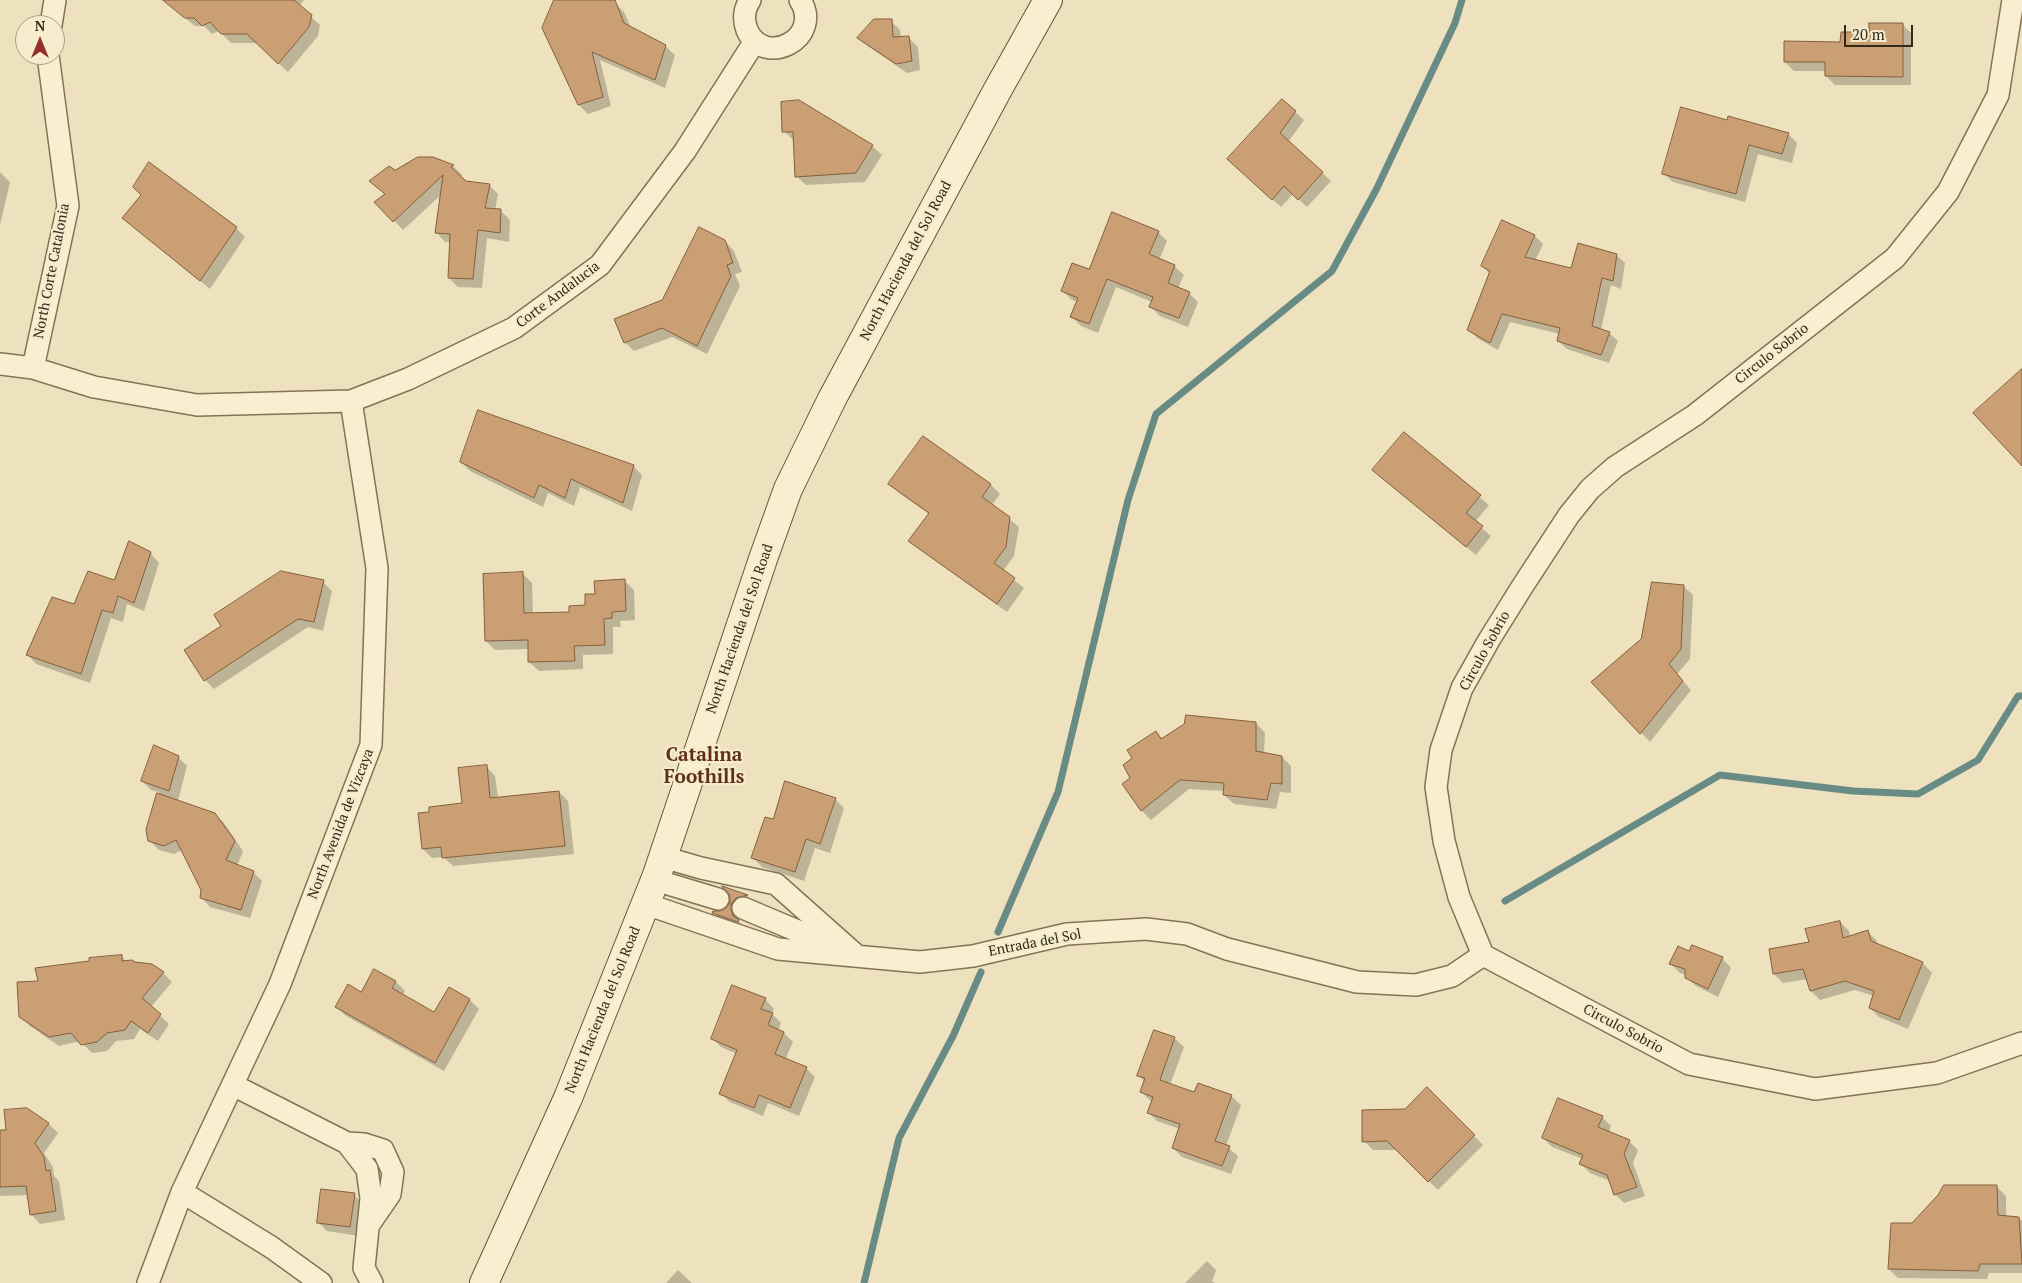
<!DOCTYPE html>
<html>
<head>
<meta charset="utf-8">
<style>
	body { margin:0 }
	#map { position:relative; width:2022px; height:1283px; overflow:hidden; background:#ede2bd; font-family:"PT Serif",serif }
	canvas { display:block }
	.north { position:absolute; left:15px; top:15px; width:50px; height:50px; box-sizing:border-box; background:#f4eccc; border:1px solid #a79e85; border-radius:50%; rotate:0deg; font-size:14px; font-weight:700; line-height:20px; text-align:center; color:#33291b }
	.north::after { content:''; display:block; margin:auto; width:18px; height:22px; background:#923028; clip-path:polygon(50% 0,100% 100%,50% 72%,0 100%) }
	.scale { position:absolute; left:1844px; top:25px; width:69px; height:22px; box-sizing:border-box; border:2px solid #33291b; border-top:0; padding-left:6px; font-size:15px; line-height:18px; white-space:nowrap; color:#33291b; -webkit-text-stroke:4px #f4eccc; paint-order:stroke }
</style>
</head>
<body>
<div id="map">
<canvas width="2022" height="1283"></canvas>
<div class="north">N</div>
<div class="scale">20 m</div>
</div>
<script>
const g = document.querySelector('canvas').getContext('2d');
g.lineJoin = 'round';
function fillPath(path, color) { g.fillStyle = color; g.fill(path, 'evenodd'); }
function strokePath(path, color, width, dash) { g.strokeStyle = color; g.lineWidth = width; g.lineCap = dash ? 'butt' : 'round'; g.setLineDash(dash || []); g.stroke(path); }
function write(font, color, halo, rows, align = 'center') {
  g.font = font + ' "PT Serif",serif'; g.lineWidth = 4.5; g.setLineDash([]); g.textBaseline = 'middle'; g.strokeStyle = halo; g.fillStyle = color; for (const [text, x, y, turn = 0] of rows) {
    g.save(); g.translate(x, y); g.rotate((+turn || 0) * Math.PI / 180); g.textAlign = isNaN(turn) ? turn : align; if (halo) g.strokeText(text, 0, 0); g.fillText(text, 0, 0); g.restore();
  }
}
fillPath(new Path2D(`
	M 163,0 L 304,0 L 299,6 L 320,25 L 318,36 L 288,72 L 257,43 L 231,43 L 219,31 L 212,34 L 204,26 L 195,26 Z
	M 555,0 L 608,0 L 615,3 L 624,12 L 631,28 L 665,46 L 675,55 L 665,88 L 600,60 L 611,106 L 588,114 L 579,105 L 544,28 Z
	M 891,21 L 900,30 L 901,38 L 909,38 L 918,47 L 920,70 L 907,73 L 868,46 L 859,37 Z
	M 1902,24 L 1911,33 L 1911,85 L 1835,85 L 1826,76 L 1826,71 L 1794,71 L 1785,62 Z
	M 799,102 L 872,146 L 882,155 L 865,182 L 806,185 L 796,176 L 794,141 L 784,131 Z
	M 1295,112 L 1304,120 L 1288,142 L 1331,181 L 1307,207 L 1293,194 L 1281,207 L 1237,167 Z
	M 1727,121 L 1788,134 L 1797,143 L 1792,163 L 1758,154 L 1745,202 L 1673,182 L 1663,173 Z
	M 433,158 L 453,166 L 462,175 L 460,177 L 465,182 L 489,185 L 498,194 L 495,210 L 501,211 L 510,220 L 509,242 L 487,238 L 482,288 L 458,287 L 449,278 L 451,242 L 445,242 L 436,232 L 442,194 L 403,230 L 376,202 L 386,195 L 380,190 L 395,172 Z
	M 0,172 L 10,182 L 0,225 Z
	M 143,195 L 236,228 L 245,237 L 210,289 L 124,218 Z
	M 1503,222 L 1535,236 L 1543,244 L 1535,261 L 1572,270 L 1616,255 L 1625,263 L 1621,289 L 1611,285 L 1601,330 L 1609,333 L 1618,341 L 1609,363 L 1567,349 L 1558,341 L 1560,334 L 1510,322 L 1498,350 L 1477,338 L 1469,329 L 1490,274 L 1482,266 Z
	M 1158,232 L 1167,241 L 1159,260 L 1174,266 L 1184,275 L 1178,288 L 1189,293 L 1198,302 L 1188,327 L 1160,316 L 1151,307 L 1152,302 L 1116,287 L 1098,333 L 1081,326 L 1072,317 L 1078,302 L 1072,300 L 1063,291 L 1089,271 Z
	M 725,241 L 734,251 L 742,272 L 735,274 L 740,286 L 707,354 L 672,337 L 634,351 L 625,342 L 663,301 Z
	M 1404,434 L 1489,505 L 1475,522 L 1491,536 L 1476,555 L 1383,479 Z
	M 923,438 L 991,485 L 1000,494 L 992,505 L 1019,527 L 1014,556 L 1003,571 L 1024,588 L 1007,612 L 919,549 L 910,540 L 929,514 L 899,493 L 890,484 Z
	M 461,462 L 633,466 L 642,475 L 632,511 L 580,487 L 574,506 L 548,493 L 543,507 L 470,471 Z
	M 150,553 L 159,563 L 144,611 L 127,604 L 123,622 L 111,618 L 90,683 L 36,664 L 27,654 L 75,605 L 115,582 Z
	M 523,574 L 532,583 L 533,614 L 571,613 L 586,606 L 625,581 L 634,590 L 635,620 L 620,621 L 621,627 L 613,627 L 613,654 L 583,655 L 583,669 L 539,671 L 529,662 L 529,649 L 495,650 L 486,641 Z
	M 323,582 L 332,591 L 323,631 L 308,627 L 214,689 L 205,680 Z
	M 1683,586 L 1693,595 L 1690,659 L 1677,674 L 1691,690 L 1650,742 L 1593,682 L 1642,640 Z
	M 1256,723 L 1265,733 L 1264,754 L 1282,757 L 1291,766 L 1291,793 L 1280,792 L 1276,809 L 1234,804 L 1224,795 L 1225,791 L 1189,789 L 1151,820 L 1142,811 L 1124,784 L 1132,779 L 1133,759 L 1156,732 L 1163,739 Z
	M 178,757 L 187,766 L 178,801 L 214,814 L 224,823 L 243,851 L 237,866 L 253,872 L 262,881 L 250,918 L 210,907 L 201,897 L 203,889 L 182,850 L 174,854 L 159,850 L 149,840 L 147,830 L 159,792 L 151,790 L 142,781 Z
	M 486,766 L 495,776 L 498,798 L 559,792 L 568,801 L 574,854 L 453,866 L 443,857 L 432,858 L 423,849 L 464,805 Z
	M 835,799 L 844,808 L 830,853 L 815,848 L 804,881 L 762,867 L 753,858 L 774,821 Z
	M 726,888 L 747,896 L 750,899 L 740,902 L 735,908 L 734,915 L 742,925 L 718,917 L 714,913 L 727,909 L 731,903 L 731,895 Z
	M 1840,922 L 1849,931 L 1850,937 L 1867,931 L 1876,940 L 1878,945 L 1923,963 L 1932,973 L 1908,1029 L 1879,1017 L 1870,1008 L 1874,996 L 1855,990 L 1820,1000 L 1811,991 L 1808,979 L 1783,983 L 1774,974 L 1770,950 L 1811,943 Z
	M 1690,952 L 1722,958 L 1731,968 L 1718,997 L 1696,986 L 1686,977 L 1686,975 L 1680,973 L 1671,964 Z
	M 121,956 L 127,962 L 163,973 L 172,982 L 151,1007 L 169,1024 L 158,1041 L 140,1029 L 134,1039 L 116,1041 L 107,1051 L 92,1053 L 80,1041 L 59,1046 L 30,1026 L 21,1016 L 39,982 Z
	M 375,970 L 396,982 L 405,991 L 402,995 L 435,1013 L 449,988 L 470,1000 L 479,1009 L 444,1071 L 346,1016 L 337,1007 L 362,994 Z
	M 765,999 L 774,1009 L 772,1014 L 781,1023 L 778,1031 L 784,1033 L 793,1042 L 785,1060 L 806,1068 L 815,1077 L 799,1116 L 768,1103 L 763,1116 L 730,1102 L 720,1093 L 737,1054 L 721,1047 L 712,1038 Z
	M 1174,1038 L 1184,1047 L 1170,1085 L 1195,1094 L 1231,1096 L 1241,1105 L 1226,1146 L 1238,1156 L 1231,1174 L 1182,1157 L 1173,1148 L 1180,1129 L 1157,1121 L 1148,1112 L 1152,1102 L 1141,1092 L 1145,1082 L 1138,1075 Z
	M 1427,1089 L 1483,1145 L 1438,1190 L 1397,1150 L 1373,1150 L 1364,1141 L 1405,1110 Z
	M 27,1109 L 49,1124 L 58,1133 L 44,1153 L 53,1167 L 54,1176 L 59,1181 L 65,1220 L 40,1224 L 31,1214 L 28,1195 L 0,1196 L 0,1132 L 7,1131 Z
	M 1602,1117 L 1611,1126 L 1609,1133 L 1629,1141 L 1638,1150 L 1633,1163 L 1645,1196 L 1624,1203 L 1615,1194 L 1610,1181 L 1590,1173 L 1581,1164 L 1583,1159 L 1552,1147 L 1543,1138 Z
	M 1997,1187 L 2006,1196 L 2006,1217 L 2019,1218 L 2022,1221 L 2022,1273 L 1989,1273 L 1987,1279 L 1898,1278 L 1889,1269 Z
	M 354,1195 L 363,1204 L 359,1236 L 327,1231 L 318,1222 Z
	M 1207,1261 L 1216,1270 L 1212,1281 L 1215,1283 L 1185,1283 Z
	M 678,1270 L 692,1283 L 666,1283 Z`), '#0003');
strokePath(new Path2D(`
	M 1505,901 L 1720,775 L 1853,791 L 1918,794 L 1978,760 L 2018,696 L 2022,696
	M 998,932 L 1058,792 L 1128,500 L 1156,414 L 1332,271 L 1376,190 L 1455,23 L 1462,0
	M 864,1283 L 899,1138 L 953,1036 L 981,972`), '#698b85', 7);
const building = new Path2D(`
	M 163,0 L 294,0 L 312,15 L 309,27 L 278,64 L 247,34 L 221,34 L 210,22 L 202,26 L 194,18 L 185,18 Z
	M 554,0 L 615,0 L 624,23 L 666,45 L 655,80 L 592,52 L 603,97 L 578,105 L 542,28 Z
	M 874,19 L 892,19 L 893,37 L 909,36 L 912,61 L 896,64 L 857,38 Z
	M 1869,23 L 1903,23 L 1903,77 L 1825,76 L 1825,62 L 1784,62 L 1784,41 L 1840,42 L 1841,32 L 1869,32 Z
	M 1282,99 L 1296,111 L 1280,133 L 1323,172 L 1298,200 L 1284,186 L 1272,200 L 1227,159 Z
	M 799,100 L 873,145 L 856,173 L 795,177 L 793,132 L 782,132 L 781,102 Z
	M 1681,107 L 1727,120 L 1728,116 L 1789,133 L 1782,154 L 1749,145 L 1736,194 L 1662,174 Z
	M 418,157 L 433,157 L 454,165 L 451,167 L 466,181 L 490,184 L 485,208 L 501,209 L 500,233 L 478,230 L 473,279 L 448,278 L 450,234 L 435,233 L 443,175 L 393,222 L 374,202 L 385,194 L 369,181 L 389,166 L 395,170 Z
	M 149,162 L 237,227 L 200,281 L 122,218 L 141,195 L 133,187 Z
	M 1112,212 L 1159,231 L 1149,254 L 1175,265 L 1168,283 L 1190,292 L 1179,318 L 1149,307 L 1153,297 L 1107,279 L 1089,324 L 1070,317 L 1078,298 L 1061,291 L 1072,263 L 1089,269 Z
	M 1502,220 L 1535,235 L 1525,257 L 1571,268 L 1578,243 L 1617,254 L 1613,281 L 1602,278 L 1592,326 L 1610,332 L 1601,355 L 1557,341 L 1560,328 L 1502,314 L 1490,343 L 1467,330 L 1490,271 L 1481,266 Z
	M 699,227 L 725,240 L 733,263 L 727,265 L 731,276 L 697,346 L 662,328 L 624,343 L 614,319 L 662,300 Z
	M 2022,369 L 2022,466 L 1973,413 Z
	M 478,410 L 634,465 L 623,503 L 571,479 L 565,498 L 539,485 L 534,498 L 460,462 Z
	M 1404,432 L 1481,495 L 1466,513 L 1483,526 L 1466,547 L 1372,470 Z
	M 923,436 L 991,484 L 982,497 L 1010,517 L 1006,547 L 994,563 L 1015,578 L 997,604 L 908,541 L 929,513 L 888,484 Z
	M 129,541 L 151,552 L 134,603 L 118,596 L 113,613 L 102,610 L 81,674 L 26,655 L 52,597 L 74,604 L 88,571 L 114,580 Z
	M 281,571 L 324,580 L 314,622 L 298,619 L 204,681 L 184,650 L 221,626 L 214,615 Z
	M 523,572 L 524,613 L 569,612 L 569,606 L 585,605 L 585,594 L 595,594 L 594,581 L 625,579 L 626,611 L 612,612 L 612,618 L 604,619 L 605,645 L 574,646 L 575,661 L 528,662 L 528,640 L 485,641 L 483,574 Z
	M 1652,582 L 1684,585 L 1681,649 L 1669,664 L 1683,681 L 1640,734 L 1591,682 L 1641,639 Z
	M 1186,715 L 1256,722 L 1256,751 L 1282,756 L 1282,784 L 1271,783 L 1267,800 L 1223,795 L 1224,783 L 1180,780 L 1141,811 L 1122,784 L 1130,778 L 1123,765 L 1132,758 L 1127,750 L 1156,731 L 1161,739 L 1184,724 Z
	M 154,745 L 179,756 L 169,791 L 141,781 Z
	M 487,765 L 490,798 L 559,791 L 565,846 L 442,858 L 441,847 L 422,849 L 418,813 L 429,812 L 429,807 L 462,803 L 458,768 Z
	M 785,781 L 836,798 L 820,844 L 806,839 L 795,872 L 751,858 L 765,817 L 773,819 Z
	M 157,793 L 215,813 L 235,841 L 226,860 L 254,871 L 241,910 L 200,898 L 201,890 L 176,840 L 164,846 L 148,841 L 146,830 Z
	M 722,886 L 748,895 L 736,898 L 731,904 L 731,910 L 733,916 L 739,920 L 738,922 L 712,913 L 713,911 L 720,911 L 726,908 L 730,903 L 730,896 Z
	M 1840,921 L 1843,938 L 1868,930 L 1871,941 L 1923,962 L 1899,1020 L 1869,1008 L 1874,991 L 1845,981 L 1810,991 L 1803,969 L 1773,974 L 1769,949 L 1809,942 L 1805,929 Z
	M 1692,945 L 1723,957 L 1708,989 L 1685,978 L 1685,969 L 1669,964 L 1678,946 L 1689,951 Z
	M 122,955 L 122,961 L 132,960 L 135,962 L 152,964 L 164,972 L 142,998 L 161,1014 L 148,1033 L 131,1021 L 125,1030 L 107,1033 L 97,1042 L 81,1045 L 71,1033 L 49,1037 L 19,1017 L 17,982 L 38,981 L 35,968 L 89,961 L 89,958 Z
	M 374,969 L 396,981 L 392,988 L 434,1012 L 449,987 L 470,999 L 435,1063 L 335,1007 L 348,984 L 361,992 Z
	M 732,985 L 766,998 L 761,1009 L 773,1013 L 768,1025 L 784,1032 L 775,1054 L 807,1067 L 790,1108 L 759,1095 L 754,1108 L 719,1094 L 737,1050 L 711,1039 Z
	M 1154,1030 L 1175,1037 L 1160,1080 L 1194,1092 L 1198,1083 L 1232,1095 L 1215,1141 L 1230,1146 L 1222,1166 L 1172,1148 L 1180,1124 L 1147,1113 L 1153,1097 L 1140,1092 L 1145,1078 L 1137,1076 Z
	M 1427,1087 L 1475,1135 L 1428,1182 L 1387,1141 L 1362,1142 L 1362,1110 L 1405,1109 Z
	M 1558,1098 L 1603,1116 L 1598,1127 L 1630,1140 L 1624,1154 L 1637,1187 L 1614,1195 L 1607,1175 L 1579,1164 L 1583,1155 L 1542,1138 Z
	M 27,1108 L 49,1123 L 35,1143 L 44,1157 L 46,1171 L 50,1170 L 56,1211 L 30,1215 L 26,1186 L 0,1187 L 0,1130 L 6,1130 L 4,1110 Z
	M 1944,1185 L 1997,1185 L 1998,1215 L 2019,1217 L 2022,1264 L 1980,1264 L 1978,1271 L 1888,1269 L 1891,1223 L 1912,1223 L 1938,1195 Z
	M 321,1189 L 355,1193 L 350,1227 L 317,1223 Z`);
fillPath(building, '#ca9f73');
strokePath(building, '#835e3d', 1);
const street = new Path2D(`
	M 750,0 C 744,9 743,20 747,30 C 764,69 824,38 800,0
	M 2013,0 L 1998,95 L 1948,192 L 1895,258 L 1695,415 L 1615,467 L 1590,489 L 1569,515 L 1522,587 L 1489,640 L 1462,688 L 1441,750 L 1436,787 L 1444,841 L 1459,897 L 1483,955 L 1689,1064 L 1815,1089 L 1937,1073 L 2022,1043
	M 51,25 L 55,0
	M 0,364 L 33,368 L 94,387 L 197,405 L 351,401 L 408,379 L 514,328 L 600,265 L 685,151 L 755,41
	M 33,368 L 68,206 L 48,55
	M 663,857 L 701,868 L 776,884 L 857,956
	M 655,880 L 718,899
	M 646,904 L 778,949 L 920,962 L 973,956 L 1067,934 L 1146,929 L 1187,934 L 1227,949 L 1357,982 L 1416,985 L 1452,976 L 1483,955
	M 743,908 L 838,948
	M 233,1085 L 347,1143 L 364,1144 L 383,1150 L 393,1172 L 390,1194 L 368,1226
	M 347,1143 L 367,1169 L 371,1198 L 364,1268 L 372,1283
	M 182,1192 L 271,1247 L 321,1283
	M 148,1283 L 182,1192 L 280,984 L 371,745 L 377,568 L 351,401`);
const secondary = new Path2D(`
	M 484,1283 L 568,1098 L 657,875 L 763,559 L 788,489 L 832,399 L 997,91 L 1048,0`);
strokePath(street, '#847357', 24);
strokePath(secondary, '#65533a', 30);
strokePath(street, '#f8efd0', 21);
strokePath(secondary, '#f8efd0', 28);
write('14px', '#33291b', '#f4eccc', [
	["North Hacienda del Sol Road",906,261,-62],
	["North Corte Catalonia",52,271,-79],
	["Corte Andalucia",558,295,-37],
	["Circulo Sobrio",1772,354,-38],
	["North Hacienda del Sol Road",740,629,-71],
	["Circulo Sobrio",1485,651,-61],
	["North Avenida de Vizcaya",341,824,-69],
	["Entrada del Sol",1035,943,-11],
	["North Hacienda del Sol Road",603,1010,-68],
	["Circulo Sobrio",1623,1029,28]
]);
write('bold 19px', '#5f2f1b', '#f4eccc', [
	["Catalina",704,756],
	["Foothills",704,778]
]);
</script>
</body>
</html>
